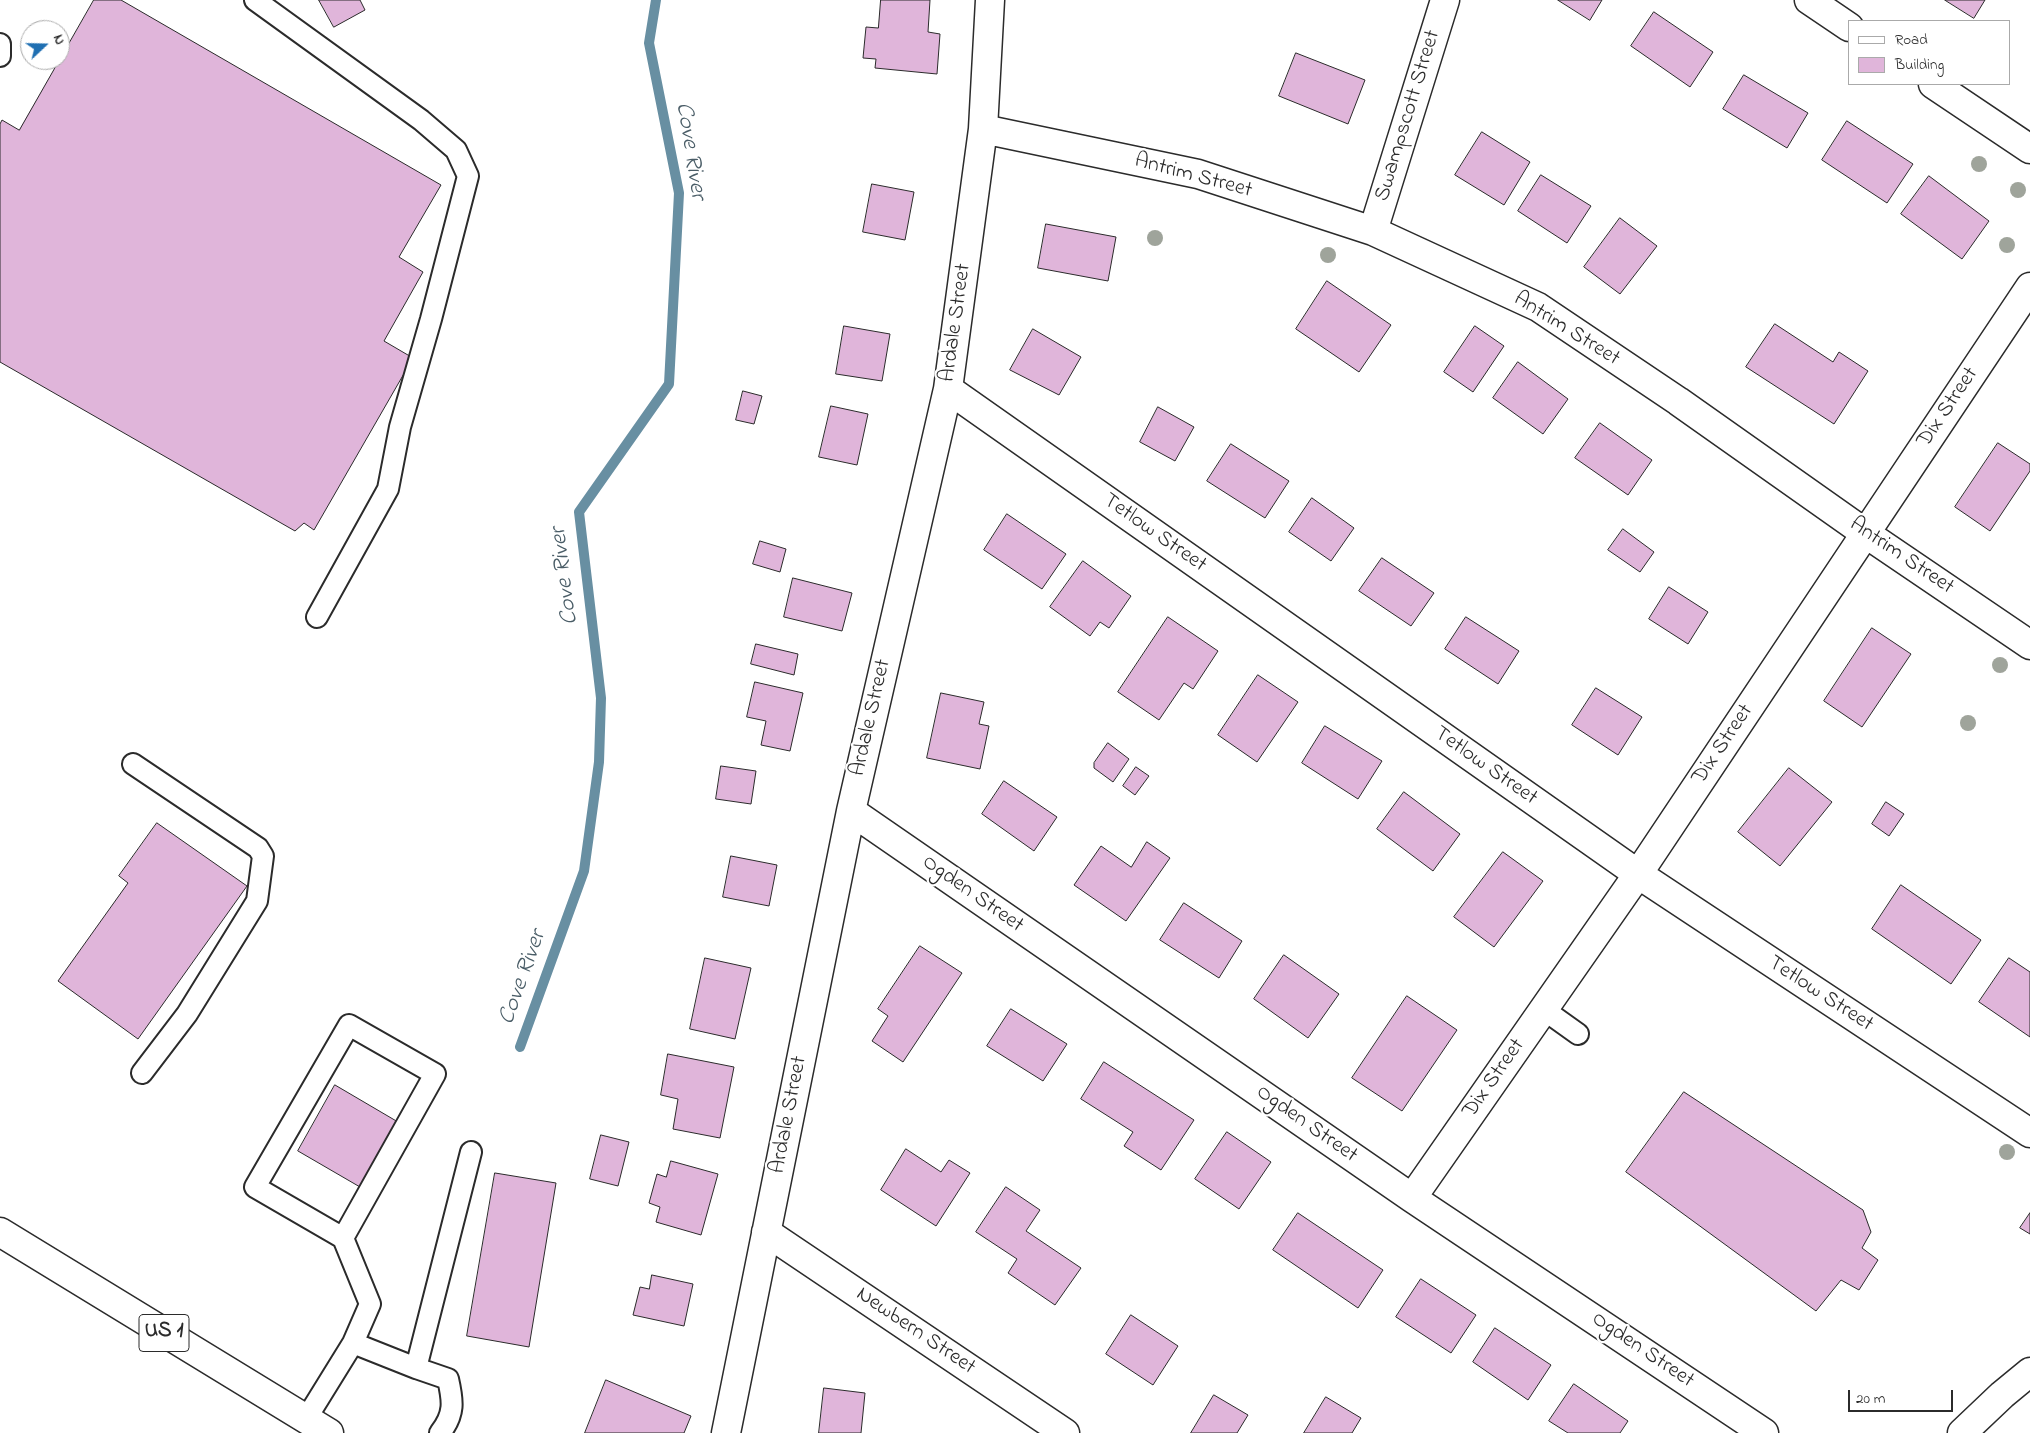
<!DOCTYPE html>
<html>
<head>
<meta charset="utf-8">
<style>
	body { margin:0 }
	#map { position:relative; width:2030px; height:1433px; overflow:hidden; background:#fff; font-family:"Indie Flower",sans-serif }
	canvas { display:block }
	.legend { position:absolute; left:1848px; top:20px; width:162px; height:65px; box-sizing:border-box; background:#fff; border:1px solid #aaa; margin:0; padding:6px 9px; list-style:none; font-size:15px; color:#2b2b2b }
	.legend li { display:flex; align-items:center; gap:10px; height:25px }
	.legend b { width:25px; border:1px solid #aaa }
	.north { position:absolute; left:20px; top:20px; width:50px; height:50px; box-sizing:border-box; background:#fff; border:1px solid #aaa; border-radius:50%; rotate:69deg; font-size:14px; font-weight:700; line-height:20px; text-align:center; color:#2b2b2b }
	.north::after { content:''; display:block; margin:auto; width:18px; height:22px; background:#1f6fb2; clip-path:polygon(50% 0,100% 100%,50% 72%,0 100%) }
	.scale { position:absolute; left:1848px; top:1390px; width:105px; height:22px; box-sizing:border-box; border:2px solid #2b2b2b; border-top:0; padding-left:6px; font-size:15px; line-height:18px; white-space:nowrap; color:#2b2b2b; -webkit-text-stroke:4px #fff; paint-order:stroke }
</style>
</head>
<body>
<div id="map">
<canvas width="2030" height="1433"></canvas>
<ul class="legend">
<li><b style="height:6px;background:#fff"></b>Road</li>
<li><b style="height:14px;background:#e0b5da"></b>Building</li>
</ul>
<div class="north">N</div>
<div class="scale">20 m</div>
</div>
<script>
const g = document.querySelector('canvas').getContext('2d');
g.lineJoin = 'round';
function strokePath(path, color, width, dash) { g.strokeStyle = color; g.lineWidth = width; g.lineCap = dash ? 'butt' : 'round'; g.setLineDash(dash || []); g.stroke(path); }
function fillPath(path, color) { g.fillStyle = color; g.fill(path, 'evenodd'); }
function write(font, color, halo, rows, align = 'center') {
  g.font = font + ' "Indie Flower",sans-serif'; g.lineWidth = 4.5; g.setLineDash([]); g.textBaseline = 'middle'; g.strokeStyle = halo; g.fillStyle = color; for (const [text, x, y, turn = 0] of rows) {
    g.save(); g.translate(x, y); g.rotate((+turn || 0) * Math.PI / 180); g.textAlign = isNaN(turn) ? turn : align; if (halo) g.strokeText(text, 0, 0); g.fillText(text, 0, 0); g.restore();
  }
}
strokePath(new Path2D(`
	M 520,1047 L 584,871 L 599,762 L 601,698 L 579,512 L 669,384 L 679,193 L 649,43 L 656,0`), '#688fa2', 10);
const building = new Path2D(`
	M 94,0 L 121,0 L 441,185 L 399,257 L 423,272 L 384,341 L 413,358 L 314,530 L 304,523 L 295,531 L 0,362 L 0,124 L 2,120 L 19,130 Z
	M 319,0 L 360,0 L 365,10 L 334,27 Z
	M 881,0 L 930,0 L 928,32 L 940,34 L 937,74 L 875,68 L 876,59 L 863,58 L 866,27 L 878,28 Z
	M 1558,0 L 1602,0 L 1590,20 Z
	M 1945,0 L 1985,0 L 1974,18 Z
	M 1654,12 L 1713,52 L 1690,87 L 1631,46 Z
	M 1296,53 L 1365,80 L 1348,124 L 1279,96 Z
	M 1744,75 L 1808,113 L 1787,148 L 1723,109 Z
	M 1847,121 L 1913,164 L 1887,203 L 1822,160 Z
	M 1482,132 L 1530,162 L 1504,205 L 1455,175 Z
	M 1541,175 L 1591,206 L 1567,243 L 1518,211 Z
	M 1929,176 L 1989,221 L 1962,259 L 1901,214 Z
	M 872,184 L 914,192 L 905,240 L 863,232 Z
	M 1620,218 L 1657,246 L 1620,294 L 1584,267 Z
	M 1046,224 L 1116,237 L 1108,281 L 1038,268 Z
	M 1327,281 L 1391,325 L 1359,372 L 1296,329 Z
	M 1775,324 L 1833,362 L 1839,352 L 1868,371 L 1834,424 L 1746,367 Z
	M 844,326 L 890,334 L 882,381 L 836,374 Z
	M 1475,326 L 1504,346 L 1473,392 L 1444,372 Z
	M 1033,329 L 1081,357 L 1059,395 L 1010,370 Z
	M 1518,362 L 1568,399 L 1543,434 L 1493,398 Z
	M 743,391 L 762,396 L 754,424 L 736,420 Z
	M 831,406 L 868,414 L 857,465 L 819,457 Z
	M 1158,407 L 1194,427 L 1175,461 L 1140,442 Z
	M 1600,423 L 1652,460 L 1628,495 L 1575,458 Z
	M 1998,443 L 2030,464 L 2030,471 L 1990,531 L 1955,507 Z
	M 1231,444 L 1289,481 L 1265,518 L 1207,481 Z
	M 1312,498 L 1354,528 L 1331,561 L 1289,532 Z
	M 1007,514 L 1066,554 L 1042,589 L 984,550 Z
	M 1623,529 L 1654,552 L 1640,572 L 1608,550 Z
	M 760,541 L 786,549 L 780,572 L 753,564 Z
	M 1382,558 L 1434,593 L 1411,626 L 1359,591 Z
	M 1083,561 L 1131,596 L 1109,628 L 1100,622 L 1090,636 L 1050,607 Z
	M 793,578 L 852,593 L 842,631 L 784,617 Z
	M 1669,587 L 1708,612 L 1688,644 L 1649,619 Z
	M 1168,617 L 1218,651 L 1193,689 L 1184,683 L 1159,720 L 1118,692 Z
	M 1466,617 L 1519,651 L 1498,684 L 1445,649 Z
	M 1872,628 L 1911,654 L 1862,727 L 1824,701 Z
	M 756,644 L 798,654 L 794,675 L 751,664 Z
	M 1258,675 L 1298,702 L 1257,762 L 1218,735 Z
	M 755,682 L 803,693 L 790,751 L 761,745 L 766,721 L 747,717 Z
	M 1596,688 L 1642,717 L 1618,755 L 1572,725 Z
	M 941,693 L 984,702 L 979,724 L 989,726 L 980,769 L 927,758 Z
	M 1325,726 L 1382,761 L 1358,799 L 1302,763 Z
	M 1108,743 L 1129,759 L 1113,782 L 1094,768 L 1094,763 Z
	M 721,766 L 756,771 L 751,804 L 716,799 Z
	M 1136,767 L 1149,776 L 1135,795 L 1123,786 Z
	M 1789,768 L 1832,802 L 1780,866 L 1738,832 Z
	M 1004,781 L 1057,817 L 1034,851 L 982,814 Z
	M 1404,792 L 1460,834 L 1433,871 L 1377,829 Z
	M 1886,802 L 1904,814 L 1889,836 L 1872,824 Z
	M 157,823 L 247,886 L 138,1039 L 58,981 L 128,883 L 119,876 Z
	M 1147,842 L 1170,858 L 1126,921 L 1074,885 L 1101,846 L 1131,867 Z
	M 1503,852 L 1543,881 L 1494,947 L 1454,917 Z
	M 731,856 L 777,865 L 769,906 L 723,897 Z
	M 1901,885 L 1981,940 L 1951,984 L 1872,929 Z
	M 1184,903 L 1242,941 L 1219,978 L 1160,940 Z
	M 920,946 L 962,973 L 903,1062 L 872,1041 L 888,1016 L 878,1009 Z
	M 1284,955 L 1339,994 L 1308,1038 L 1254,999 Z
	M 705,958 L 751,968 L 735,1039 L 690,1029 Z
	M 2009,958 L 2030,972 L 2030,1037 L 1979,1002 Z
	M 1407,996 L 1457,1030 L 1402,1111 L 1352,1078 Z
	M 1011,1009 L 1067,1044 L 1043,1081 L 987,1046 Z
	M 668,1054 L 734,1067 L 720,1138 L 673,1129 L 678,1099 L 661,1095 Z
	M 1104,1062 L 1194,1120 L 1161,1170 L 1124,1146 L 1133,1132 L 1081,1099 Z
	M 335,1085 L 398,1122 L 360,1187 L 298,1151 Z
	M 1684,1092 L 1863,1210 L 1871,1232 L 1862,1248 L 1878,1260 L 1859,1290 L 1841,1280 L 1816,1311 L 1626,1172 Z
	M 1227,1132 L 1271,1162 L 1239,1209 L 1195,1179 Z
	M 601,1135 L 629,1142 L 618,1186 L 590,1179 Z
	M 906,1149 L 941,1172 L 949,1160 L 970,1173 L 936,1226 L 881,1190 Z
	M 671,1161 L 718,1174 L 701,1235 L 656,1222 L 660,1207 L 649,1203 L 657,1174 L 666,1177 Z
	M 495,1173 L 556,1183 L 529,1347 L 467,1336 Z
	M 1006,1187 L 1040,1210 L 1026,1231 L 1081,1268 L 1055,1305 L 1008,1273 L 1017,1259 L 976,1232 Z
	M 1298,1213 L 1383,1270 L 1358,1308 L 1273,1250 Z
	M 2030,1213 L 2030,1234 L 2020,1228 Z
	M 652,1275 L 693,1284 L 684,1326 L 633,1315 L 640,1287 L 649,1289 Z
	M 1421,1279 L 1476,1315 L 1451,1353 L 1396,1317 Z
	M 1131,1315 L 1178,1346 L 1153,1385 L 1106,1354 Z
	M 1495,1328 L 1551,1365 L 1528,1400 L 1473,1362 Z
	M 606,1380 L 691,1416 L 684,1433 L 585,1433 Z
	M 1574,1384 L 1628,1421 L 1620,1433 L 1568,1433 L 1549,1421 Z
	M 824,1388 L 865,1393 L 861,1433 L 819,1433 Z
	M 1214,1395 L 1248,1415 L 1237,1433 L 1191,1433 Z
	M 1326,1397 L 1361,1418 L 1352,1433 L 1304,1433 Z`);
fillPath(building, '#e0b5da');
strokePath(building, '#2b2b2b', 1);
const service = new Path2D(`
	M 255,0 L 421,120 L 456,150 L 468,176 L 431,319 L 400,427 L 388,489 L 317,617
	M 0,44 L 0,56
	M 133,764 L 258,848 L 263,856 L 257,901 L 187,1014 L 142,1073
	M 1543,1009 L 1578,1034
	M 343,1238 L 435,1074 L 349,1025 L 255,1187 L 343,1238 L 370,1304 L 353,1343
	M 306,1419 L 353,1343 L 416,1368
	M 440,1433 C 455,1414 453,1401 448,1379 L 416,1368 L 471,1152`);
const minor = new Path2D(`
	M 1809,0 L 1849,27
	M 1933,84 L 2030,149
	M 983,129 L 1198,174 L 1373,231 L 1538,307 L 1678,401 L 1865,533 L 2030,645
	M 1373,231 L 1445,0
	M 948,389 L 1638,874 L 2030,1133
	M 851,811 L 1412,1198 L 1764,1433
	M 1412,1198 L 1638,874 L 2030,287
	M 766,1232 L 1065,1433
	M 726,1433 L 851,811 L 948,389 L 983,129 L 990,0
	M 1962,1433 L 2002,1395 L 2030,1372`);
const primary = new Path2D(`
	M 0,1232 L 329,1433`);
strokePath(service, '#2b2b2b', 24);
strokePath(minor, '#2b2b2b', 31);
strokePath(primary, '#2b2b2b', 31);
strokePath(service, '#fff', 20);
strokePath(minor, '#fff', 28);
strokePath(primary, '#fff', 28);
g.fillStyle = '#9fa49b';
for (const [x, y] of [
	[1979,164],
	[2018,190],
	[1155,238],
	[2007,245],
	[1328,255],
	[2000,665],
	[1968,723],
	[2007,1152]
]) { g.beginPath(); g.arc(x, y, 8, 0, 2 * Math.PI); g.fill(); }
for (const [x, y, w] of [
	[164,1333,50]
]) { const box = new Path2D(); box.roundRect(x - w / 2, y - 18.5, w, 37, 4); g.fillStyle = '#fff'; g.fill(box); strokePath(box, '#2b2b2b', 1); }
write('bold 21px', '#2b2b2b', null, [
	["US 1",164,1333]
]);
write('22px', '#2b2b2b', '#fff', [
	["Swampscott Street",1409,116,-73],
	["Antrim Street",1193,177,15],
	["Ardale Street",957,323,-82],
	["Antrim Street",1566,330,32],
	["Dix Street",1949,408,-56],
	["Tetlow Street",1154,534,35],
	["Antrim Street",1901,557,34],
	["Ardale Street",872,718,-77],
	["Dix Street",1724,745,-56],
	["Tetlow Street",1485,767,35],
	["Ogden Street",972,895,35],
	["Tetlow Street",1820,995,33],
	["Dix Street",1495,1079,-55],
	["Ardale Street",790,1115,-79],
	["Ogden Street",1306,1125,35],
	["Newbern Street",915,1332,34],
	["Ogden Street",1642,1351,34]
]);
write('italic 24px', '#4a5d67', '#fff', [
	["Cove River",689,151,81],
	["Cove River",566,576,-97],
	["Cove River",524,978,-70]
]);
</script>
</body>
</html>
